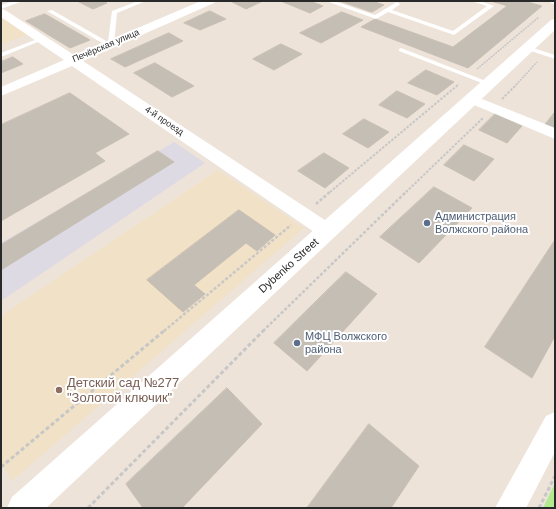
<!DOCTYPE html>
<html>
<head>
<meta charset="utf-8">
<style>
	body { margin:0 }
	#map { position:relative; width:556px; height:509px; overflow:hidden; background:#ede3d9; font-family:Helvetica,sans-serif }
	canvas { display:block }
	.frame { position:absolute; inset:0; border:2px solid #292929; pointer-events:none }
</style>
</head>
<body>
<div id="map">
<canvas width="556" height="509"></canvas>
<div class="frame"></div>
</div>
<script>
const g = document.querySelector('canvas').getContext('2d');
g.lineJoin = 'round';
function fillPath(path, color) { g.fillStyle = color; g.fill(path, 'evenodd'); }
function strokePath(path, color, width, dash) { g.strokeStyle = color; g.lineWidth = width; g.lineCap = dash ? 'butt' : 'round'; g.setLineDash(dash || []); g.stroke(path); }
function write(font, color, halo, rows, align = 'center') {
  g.font = font + ' Helvetica,sans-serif'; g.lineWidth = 4; g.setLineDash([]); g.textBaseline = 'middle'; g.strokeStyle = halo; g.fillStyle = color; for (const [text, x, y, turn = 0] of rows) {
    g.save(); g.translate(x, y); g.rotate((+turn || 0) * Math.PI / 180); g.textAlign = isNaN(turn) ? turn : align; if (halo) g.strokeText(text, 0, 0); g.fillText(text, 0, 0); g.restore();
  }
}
fillPath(new Path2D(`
	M 174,142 L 205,163 L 1,301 L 1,243 Z`), '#dddae4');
fillPath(new Path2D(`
	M 1,17 L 27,35 L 1,44 Z
	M 218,170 L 304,228 L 12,481 L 1,463 L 1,316 Z`), '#f1e1c6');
fillPath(new Path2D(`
	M 555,483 L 555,508 L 543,508 Z`), '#b2ea8f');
const building = new Path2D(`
	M 102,1 L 107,3 L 93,9 L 79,2 Z
	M 235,1 L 263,1 L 246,9 L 232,2 Z
	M 285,1 L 310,1 L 323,6 L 310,13 L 283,2 Z
	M 340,1 L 372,1 L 384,5 L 372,12 Z
	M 491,1 L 524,1 L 542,6 L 468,68 L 361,27 L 375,19 L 453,47 L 507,6 Z
	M 210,11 L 226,19 L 200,30 L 184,23 Z
	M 342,12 L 363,20 L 321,43 L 300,33 Z
	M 45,14 L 90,40 L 70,48 L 26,21 Z
	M 169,33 L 183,41 L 125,67 L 111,59 Z
	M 281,44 L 302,54 L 274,70 L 253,59 Z
	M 13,57 L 23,64 L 1,73 L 1,62 Z
	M 155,63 L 194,86 L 172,97 L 134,73 Z
	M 426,70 L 454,82 L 437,95 L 408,83 Z
	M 397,91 L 425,104 L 407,118 L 379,105 Z
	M 70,93 L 129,134 L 95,153 L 105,161 L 1,221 L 1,125 Z
	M 555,112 L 555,131 L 544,126 Z
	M 495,114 L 522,126 L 507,143 L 479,130 Z
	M 364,119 L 389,132 L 368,148 L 343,134 Z
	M 464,145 L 494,159 L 474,181 L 444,165 Z
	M 158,151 L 174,162 L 1,270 L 1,245 Z
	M 324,153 L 349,168 L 325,188 L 298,171 Z
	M 434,187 L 472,208 L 419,263 L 380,237 Z
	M 239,210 L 275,235 L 257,251 L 246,243 L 194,285 L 205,294 L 183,312 L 147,280 Z
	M 555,240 L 555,336 L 532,378 L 485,347 Z
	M 346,272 L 377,294 L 307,371 L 274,343 Z
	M 227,388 L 262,424 L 182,508 L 143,508 L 126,484 Z
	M 369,424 L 419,466 L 391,508 L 307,508 Z`);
fillPath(building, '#c4beb5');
strokePath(building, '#c8bfb2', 1);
strokePath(new Path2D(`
	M 477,69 L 539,17
	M 516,85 L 537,62`), '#c7c7c7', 1.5, [2, 1]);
strokePath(new Path2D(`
	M 502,99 L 517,84
	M 330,192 L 459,84
	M 406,192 L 483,118`), '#c7c7c7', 2, [2.5, 1.5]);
strokePath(new Path2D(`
	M 316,204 L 331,191
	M 164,331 L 291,225
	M 263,331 L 407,191`), '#c7c7c7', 2.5, [3, 2]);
strokePath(new Path2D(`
	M 1,467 L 165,330
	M 88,508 L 264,330
	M 539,508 L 555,476`), '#c7c7c7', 3, [4, 2.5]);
fillPath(new Path2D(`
	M 14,1 L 23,1 L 1,9 L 1,5 Z
	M 138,1 L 146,1 L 117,13 L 114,44 L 109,47 L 47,11 L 52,10 L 108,42 L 112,11 Z
	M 326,1 L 334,1 L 375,15 L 397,2 L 400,4 L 399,5 L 392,10 L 453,31 L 487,6 L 471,1 L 480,1 L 494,6 L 454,35 L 388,12 L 376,19 Z
	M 40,38 L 45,39 L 1,57 L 1,53 Z
	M 527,46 L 555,55 L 555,59 L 525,49 L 525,47 Z
	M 401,48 L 491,83 L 492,84 L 487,85 L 399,51 L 399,49 Z`), '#fff');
fillPath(new Path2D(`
	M 201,1 L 215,1 L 214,3 L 83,61 L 334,226 L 337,231 L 334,236 L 327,238 L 320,236 L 72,66 L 1,96 L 1,87 L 64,60 L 1,17 L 1,9 L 5,10 L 74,55 Z
	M 548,1 L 555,1 L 555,5 Z
	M 472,95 L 555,128 L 555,139 L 467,102 L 465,99 L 467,96 Z
	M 555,412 L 555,452 L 526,508 L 495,508 L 546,416 Z`), '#fff');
fillPath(new Path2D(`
	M 555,19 L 555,30 L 46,508 L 7,508 L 12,497 L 551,20 Z`), '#fff');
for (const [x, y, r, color] of [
	[427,223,4,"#5c6f8a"],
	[297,343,4,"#5c6f8a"],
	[59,390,4,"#8d6e63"]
]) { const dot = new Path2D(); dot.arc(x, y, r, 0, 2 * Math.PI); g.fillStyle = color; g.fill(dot); strokePath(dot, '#fff', 1.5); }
write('9px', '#292929', '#fff', [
	["Печёрская улица",106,46,-23],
	["4-й проезд",164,121,34]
]);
write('11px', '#4e5e75', '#fff', [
	["Администрация",435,217],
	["Волжского района",435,230],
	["МФЦ Волжского",305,337],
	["района",305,350]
], 'left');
write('11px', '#292929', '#fff', [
	["Dybenko Street",289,266,-42]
]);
write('13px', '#785e54', '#fff', [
	["Детский сад №277",67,383],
	["\"Золотой ключик\"",67,398]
], 'left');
</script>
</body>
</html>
